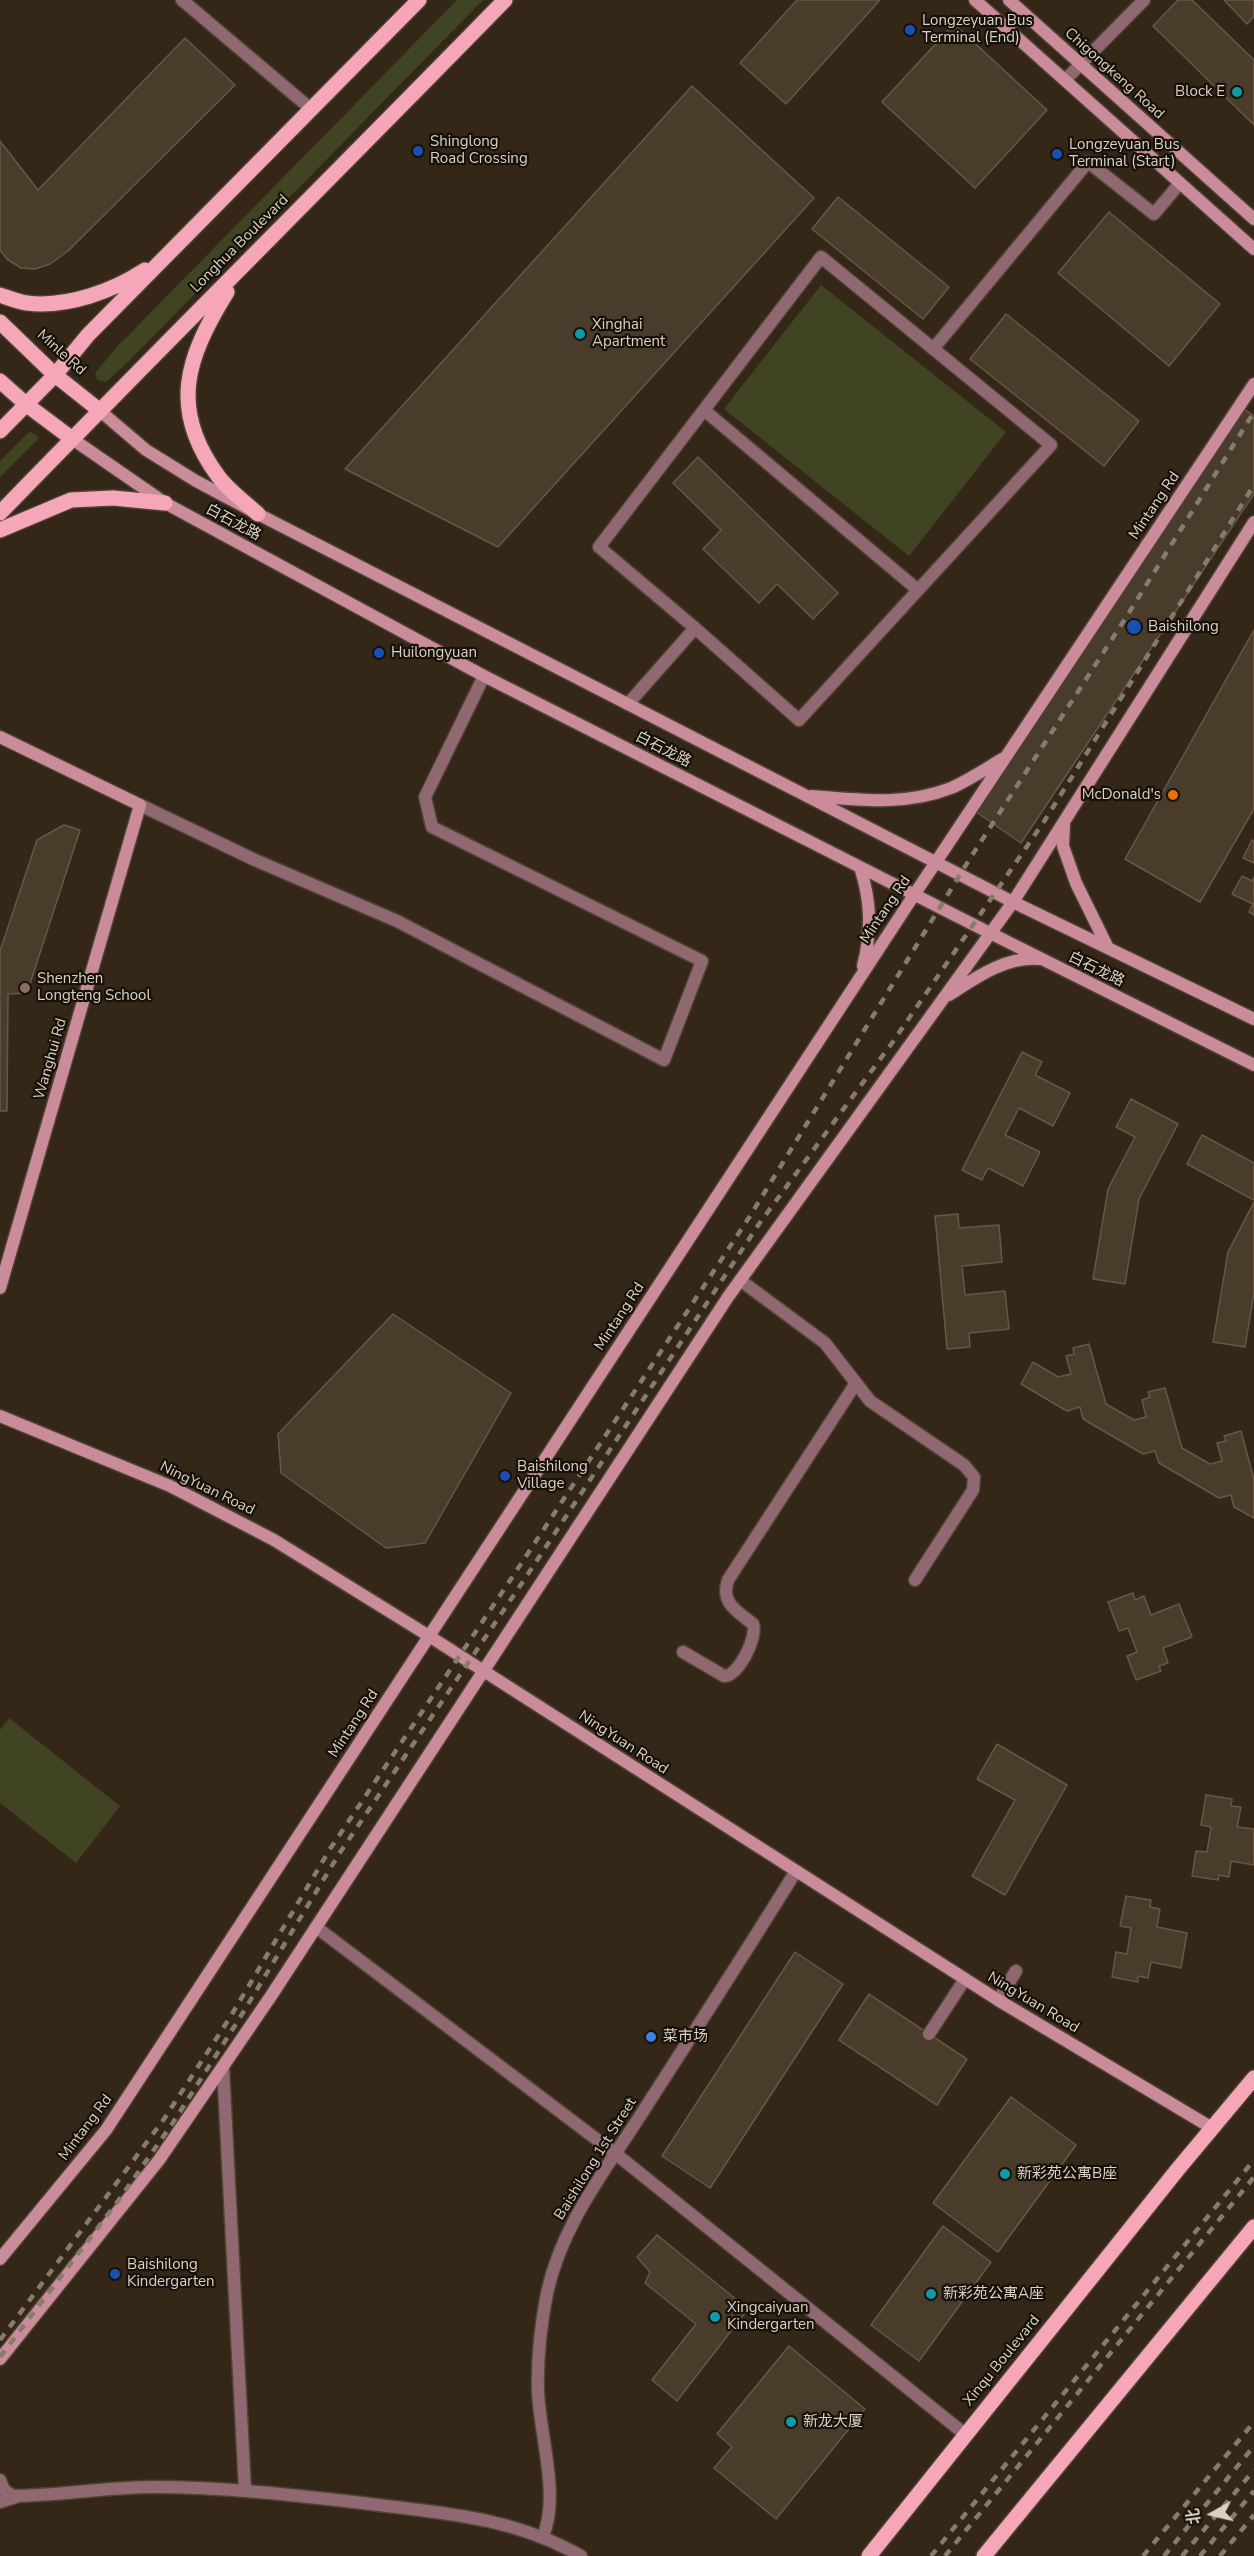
<!DOCTYPE html>
<html>
<head>
<meta charset="utf-8">
<style>
	body { margin:0 }
	#map { position:relative; width:1254px; height:2556px; overflow:hidden; background:#342717; font-family:"Nunito Sans","Noto Sans SC",sans-serif }
	canvas { display:block }
	.north { position:absolute; left:1182px; top:2484px; width:60px; height:60px; -webkit-text-stroke:4px #17110a; paint-order:stroke; rotate:262deg; font-size:16px; font-weight:700; line-height:24px; text-align:center; color:#d9d1c6 }
	.north::after { content:''; display:block; margin:auto; width:21px; height:27px; background:#d9d1c6; clip-path:polygon(50% 0,100% 100%,50% 72%,0 100%) }
</style>
</head>
<body>
<div id="map">
<canvas width="1254" height="2556"></canvas>
<div class="north">北</div>
</div>
<script>
const g = document.querySelector('canvas').getContext('2d');
g.lineJoin = 'round';
function fillPath(path, color) { g.fillStyle = color; g.fill(path, 'evenodd'); }
function strokePath(path, color, width, dash) { g.strokeStyle = color; g.lineWidth = width; g.lineCap = dash ? 'butt' : 'round'; g.setLineDash(dash || []); g.stroke(path); }
function write(font, color, halo, rows, align = 'center') {
  g.font = font + ' "Nunito Sans","Noto Sans SC",sans-serif'; g.lineWidth = 4.5; g.setLineDash([]); g.textBaseline = 'middle'; g.strokeStyle = halo; g.fillStyle = color; for (const [text, x, y, turn = 0] of rows) {
    g.save(); g.translate(x, y); g.rotate((+turn || 0) * Math.PI / 180); g.textAlign = isNaN(turn) ? turn : align; if (halo) g.strokeText(text, 0, 0); g.fillText(text, 0, 0); g.restore();
  }
}
fillPath(new Path2D(`
	M 457,0 L 483,0 L 128,362 L 106,382 L 97,380 L 95,373 L 115,349 Z
	M 821,285 L 1006,432 L 909,556 L 724,409 Z
	M 30,431 L 39,438 L 0,477 L 0,461 Z
	M 9,1718 L 120,1806 L 76,1863 L 0,1803 L 0,1730 Z`), '#404423');
const building = new Path2D(`
	M 797,0 L 880,0 L 786,104 L 740,63 Z
	M 1178,0 L 1192,0 L 1254,60 L 1254,125 L 1153,26 Z
	M 1224,0 L 1254,0 L 1254,16 L 1247,24 Z
	M 954,24 L 1047,110 L 975,188 L 882,102 Z
	M 185,38 L 235,85 L 68,251 L 50,264 L 35,269 L 21,268 L 7,259 L 0,250 L 0,141 L 38,190 Z
	M 692,86 L 814,198 L 498,547 L 345,469 Z
	M 838,197 L 949,287 L 923,319 L 812,229 Z
	M 1109,212 L 1220,304 L 1169,366 L 1058,273 Z
	M 1006,314 L 1139,421 L 1104,466 L 970,359 Z
	M 1244,409 L 1254,416 L 1254,494 L 1021,843 L 976,812 Z
	M 698,457 L 838,593 L 813,619 L 777,584 L 759,603 L 703,549 L 721,530 L 673,483 Z
	M 1254,630 L 1254,809 L 1200,902 L 1125,859 Z
	M 64,825 L 80,830 L 27,993 L 8,994 L 7,1111 L 0,1111 L 0,951 L 37,840 Z
	M 1252,840 L 1254,841 L 1254,863 L 1243,858 Z
	M 1242,876 L 1252,881 L 1254,877 L 1254,915 L 1249,912 L 1253,904 L 1232,894 Z
	M 1022,1052 L 1042,1062 L 1035,1075 L 1070,1093 L 1053,1126 L 1019,1108 L 1005,1135 L 1040,1152 L 1023,1186 L 988,1168 L 982,1180 L 962,1170 Z
	M 1131,1099 L 1178,1124 L 1139,1199 L 1125,1284 L 1093,1279 L 1108,1189 L 1135,1137 L 1116,1127 Z
	M 1202,1135 L 1254,1163 L 1254,1200 L 1187,1164 Z
	M 1254,1202 L 1254,1293 L 1245,1347 L 1213,1342 L 1228,1252 Z
	M 958,1214 L 959,1228 L 999,1225 L 1002,1262 L 962,1266 L 965,1295 L 1005,1291 L 1009,1329 L 969,1333 L 970,1347 L 947,1349 L 935,1216 Z
	M 393,1314 L 511,1393 L 425,1543 L 386,1548 L 281,1473 L 278,1434 Z
	M 1089,1344 L 1106,1404 L 1134,1420 L 1146,1417 L 1142,1400 L 1150,1397 L 1148,1392 L 1165,1388 L 1182,1448 L 1210,1464 L 1222,1461 L 1217,1443 L 1226,1441 L 1224,1436 L 1241,1431 L 1254,1480 L 1254,1518 L 1234,1507 L 1231,1495 L 1219,1498 L 1159,1463 L 1155,1451 L 1143,1454 L 1083,1419 L 1080,1407 L 1067,1411 L 1021,1384 L 1033,1362 L 1058,1377 L 1071,1374 L 1066,1356 L 1074,1354 L 1073,1348 Z
	M 1133,1593 L 1135,1600 L 1144,1596 L 1151,1615 L 1179,1604 L 1192,1637 L 1163,1648 L 1168,1663 L 1159,1666 L 1161,1671 L 1136,1680 L 1127,1656 L 1137,1652 L 1128,1628 L 1119,1631 L 1108,1602 Z
	M 997,1744 L 1067,1785 L 1005,1895 L 972,1876 L 1015,1800 L 977,1779 Z
	M 1206,1795 L 1232,1799 L 1231,1806 L 1241,1807 L 1237,1827 L 1254,1829 L 1254,1865 L 1231,1861 L 1229,1877 L 1219,1875 L 1218,1880 L 1192,1876 L 1196,1851 L 1207,1852 L 1211,1827 L 1201,1825 Z
	M 1126,1896 L 1151,1900 L 1150,1907 L 1160,1909 L 1157,1927 L 1187,1933 L 1181,1968 L 1151,1962 L 1148,1978 L 1138,1976 L 1138,1982 L 1112,1977 L 1116,1952 L 1127,1954 L 1131,1928 L 1120,1926 Z
	M 795,1952 L 843,1984 L 710,2188 L 662,2156 Z
	M 869,1994 L 967,2059 L 937,2105 L 839,2040 Z
	M 1011,2097 L 1076,2145 L 998,2252 L 933,2203 Z
	M 943,2226 L 991,2262 L 919,2361 L 871,2325 Z
	M 657,2235 L 748,2309 L 677,2401 L 652,2380 L 696,2324 L 645,2283 L 650,2272 L 637,2257 Z
	M 789,2346 L 865,2409 L 776,2519 L 714,2468 L 732,2447 L 717,2434 Z`);
fillPath(building, '#4a3c2b');
strokePath(building, '#675846', 1.5);
const lane = new Path2D(`
	M 740,1280 L 825,1343 L 870,1401 L 964,1465 L 974,1477 L 973,1490 L 915,1580
	M 683,1652 L 724,1676 C 738,1677 758,1637 753,1624 C 737,1611 720,1603 728,1580 L 856,1383
	M 998,2000 L 1016,1971
	M 929,2034 L 965,1979`);
const street = new Path2D(`
	M 182,0 L 311,109
	M 1065,80 L 1144,0
	M 933,349 L 1088,162 L 1154,214 L 1180,183
	M 704,410 L 918,590
	M 628,704 L 695,628 L 599,547 L 821,257 L 1051,445 L 799,720 L 695,628
	M 140,805 L 255,860 L 397,921 L 664,1060 L 702,961 L 432,827 L 425,797 L 484,676
	M 316,1927 L 616,2154 L 966,2435
	M 223,2067 L 245,2490
	M 0,2480 L 4,2490 L 13,2496 C 59,2496 106,2487 153,2487 C 224,2487 293,2495 362,2503 C 440,2513 511,2516 581,2556
	M 0,2502 L 19,2496
	M 543,2536 C 560,2496 540,2436 538,2392 C 537,2360 541,2324 547,2293 C 562,2224 605,2171 642,2113 C 694,2032 746,1952 796,1871`);
const secondary = new Path2D(`
	M 975,0 L 1254,249
	M 1009,0 L 1254,219
	M 99,410 L 146,450 L 196,481 L 258,514 L 1013,902 L 1254,1019
	M 71,438 L 165,503 L 484,676 L 990,933 L 1254,1065
	M 0,737 L 140,805 L 0,1288
	M 812,796 C 860,800 905,806 951,788 C 969,780 987,768 1004,758
	M 1064,824 L 1063,846 L 1076,883 L 1108,948
	M 860,867 C 871,901 872,931 863,966
	M 949,995 C 977,977 1004,957 1039,959
	M 0,1416 L 170,1486 L 274,1540 L 429,1636 L 998,2000 L 1212,2128
	M 0,2259 L 106,2130 L 914,895 L 1254,384
	M 0,2359 L 159,2160 L 271,1996 L 728,1297 L 1013,902 L 1254,522`);
const primary = new Path2D(`
	M 227,292 C 187,357 168,408 218,476 C 228,490 245,502 258,514
	M 0,295 C 9,298 18,302 27,303 C 67,308 113,291 145,270
	M 0,322 L 55,375 L 99,410
	M 0,381 L 27,405 L 71,438
	M 0,431 L 55,375 L 88,335 L 419,0
	M 0,513 C 167,341 337,172 505,0
	M 0,530 L 71,500 L 113,498 L 165,503
	M 869,2556 L 1178,2169 L 1254,2078
	M 984,2556 L 1254,2227`);
strokePath(lane, '#4e4233', 15);
strokePath(street, '#4e4233', 15);
strokePath(secondary, '#4e4233', 15);
strokePath(primary, '#4e4233', 18);
strokePath(lane, '#906871', 12);
strokePath(street, '#906871', 12);
strokePath(secondary, '#ca8b9a', 12);
strokePath(primary, '#f6a6b9', 15);
strokePath(new Path2D(`
	M 0,2340 L 164,2119 L 229,2019 L 330,1849 L 513,1576 L 750,1216 L 969,860 L 1125,619 L 1254,412
	M 0,2357 L 118,2201 L 172,2124 L 236,2024 L 339,1854 L 522,1583 L 759,1224 L 892,1043 L 1045,820 L 1254,485
	M 931,2556 L 1254,2160
	M 945,2556 L 1254,2177
	M 1143,2556 L 1254,2422
	M 1164,2556 L 1254,2446
	M 1182,2556 L 1254,2470
	M 1200,2556 L 1254,2491
	M 1220,2556 L 1254,2515`), '#867c6e', 4.5, [8, 8]);
for (const [x, y, r, color] of [
	[910,30,6,"#1a4fb4"],
	[1237,92,6,"#0f9aa8"],
	[418,151,6,"#1a4fb4"],
	[1057,154,6,"#1a4fb4"],
	[580,334,6,"#0f9aa8"],
	[1134,627,8,"#1a4fb4"],
	[379,653,6,"#1a4fb4"],
	[1173,795,6,"#e8710a"],
	[25,988,6,"#8d6e63"],
	[505,1476,6,"#1a4fb4"],
	[651,2037,6,"#3f7fe0"],
	[1005,2174,6,"#0f9aa8"],
	[115,2274,6,"#1a4fb4"],
	[931,2294,6,"#0f9aa8"],
	[715,2317,6,"#0f9aa8"],
	[791,2422,6,"#0f9aa8"]
]) { const dot = new Path2D(); dot.arc(x, y, r, 0, 2 * Math.PI); g.fillStyle = color; g.fill(dot); strokePath(dot, '#17110a', 2); }
write('15px', '#d9d1c6', '#17110a', [
	["Longzeyuan Bus",922,21],
	["Terminal (End)",922,38],
	["Block E",1225,92,"right"],
	["Shinglong",430,142],
	["Road Crossing",430,159],
	["Longzeyuan Bus",1069,145],
	["Terminal (Start)",1069,162],
	["Xinghai",592,325],
	["Apartment",592,342],
	["Baishilong",1148,627],
	["Huilongyuan",391,653],
	["McDonald's",1161,795,"right"],
	["Shenzhen",37,979],
	["Longteng School",37,996],
	["Baishilong",517,1467],
	["Village",517,1484],
	["菜市场",663,2037],
	["新彩苑公寓B座",1017,2174],
	["Baishilong",127,2265],
	["Kindergarten",127,2282],
	["新彩苑公寓A座",943,2294],
	["Xingcaiyuan",727,2308],
	["Kindergarten",727,2325],
	["新龙大厦",803,2422]
], 'left');
write('15px', '#d9d1c6', '#17110a', [
	["Chigongkeng Road",1114,74,42],
	["Longhua Boulevard",240,244,-45],
	["Minle Rd",61,353,42],
	["Mintang Rd",1155,506,-56],
	["白石龙路",233,523,28],
	["白石龙路",663,750,27],
	["Mintang Rd",886,910,-56],
	["白石龙路",1096,970,26],
	["Wanghui Rd",51,1059,-74],
	["Mintang Rd",620,1317,-57],
	["NingYuan Road",207,1489,26],
	["Mintang Rd",354,1724,-57],
	["NingYuan Road",623,1743,33],
	["NingYuan Road",1033,2003,31],
	["Mintang Rd",86,2128,-53],
	["Baishilong 1st Street",596,2159,-58],
	["Xinqu Boulevard",1002,2361,-51]
]);
</script>
</body>
</html>
